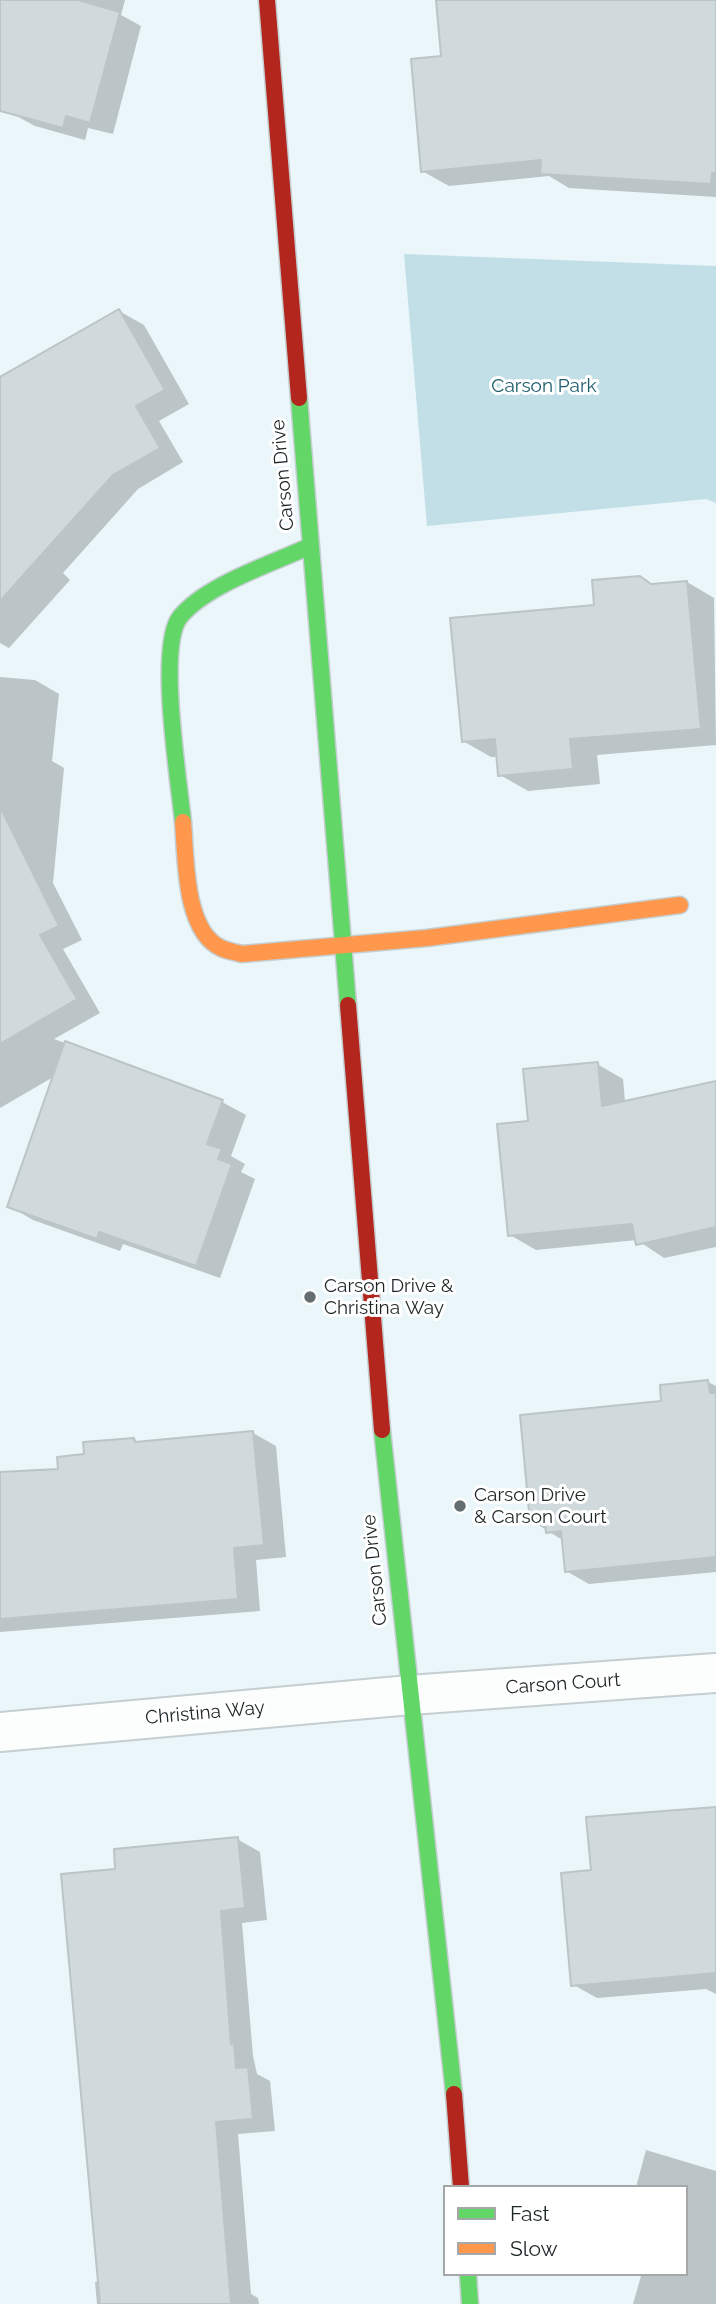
<!DOCTYPE html>
<html>
<head>
<meta charset="utf-8">
<style>
	body { margin:0 }
	#map { position:relative; width:716px; height:2304px; overflow:hidden; background:#eaf6f9; font-family:Raleway,sans-serif }
	canvas { display:block }
	.legend { position:absolute; left:443px; top:2185px; width:245px; height:91px; box-sizing:border-box; background:#fff; border:2px solid #a5a8a9; margin:0; padding:9px 12px; list-style:none; font-size:21px; color:#1e2628 }
	.legend li { display:flex; align-items:center; gap:14px; height:35px }
	.legend b { width:35px; border:2px solid #a5a8a9 }
</style>
</head>
<body>
<div id="map">
<canvas width="716" height="2304"></canvas>
<ul class="legend">
<li><b style="height:9px;background:#63d668"></b>Fast</li>
<li><b style="height:9px;background:#ff974d"></b>Slow</li>
</ul>
</div>
<script>
const g = document.querySelector('canvas').getContext('2d');
g.lineJoin = 'round';
function fillPath(path, color) { g.fillStyle = color; g.fill(path, 'evenodd'); }
function strokePath(path, color, width, dash) { g.strokeStyle = color; g.lineWidth = width; g.lineCap = dash ? 'butt' : 'round'; g.setLineDash(dash || []); g.stroke(path); }
function write(font, color, halo, rows, align = 'center') {
  g.font = font + ' Raleway,sans-serif'; g.lineWidth = 6; g.setLineDash([]); g.textBaseline = 'middle'; g.strokeStyle = halo; g.fillStyle = color; for (const [text, x, y, turn = 0] of rows) {
    g.save(); g.translate(x, y); g.rotate((+turn || 0) * Math.PI / 180); g.textAlign = isNaN(turn) ? turn : align; if (halo) g.strokeText(text, 0, 0); g.fillText(text, 0, 0); g.restore();
  }
}
fillPath(new Path2D(`
	M 404,254 L 716,266 L 716,503 L 706,499 L 427,526 Z`), '#c2dfe8');
fillPath(new Path2D(`
	M 0,0 L 125,0 L 121,15 L 141,26 L 113,134 L 88,128 L 85,140 L 35,126 L 13,114 L 0,75 Z
	M 437,0 L 716,1 L 716,197 L 569,188 L 549,176 L 449,186 L 422,171 L 443,58 Z
	M 119,311 L 144,325 L 189,404 L 159,421 L 183,462 L 138,489 L 63,573 L 70,580 L 9,648 L 0,643 L 0,377 Z
	M 687,582 L 714,598 L 716,745 L 597,755 L 600,784 L 528,791 L 500,775 L 498,757 L 491,757 L 463,741 L 596,607 L 654,586 Z
	M 0,677 L 35,680 L 59,694 L 52,761 L 64,768 L 53,883 L 82,940 L 63,949 L 100,1013 L 54,1039 L 222,1102 L 246,1115 L 231,1156 L 245,1164 L 241,1172 L 255,1179 L 220,1278 L 123,1244 L 120,1251 L 33,1220 L 9,1206 L 55,1076 L 0,1108 Z
	M 597,1064 L 623,1079 L 625,1102 L 716,1098 L 716,1247 L 664,1258 L 637,1240 L 536,1250 L 510,1235 L 530,1122 Z
	M 708,1382 L 716,1386 L 716,1572 L 589,1584 L 566,1571 L 564,1541 L 532,1521 L 663,1403 Z
	M 253,1433 L 276,1446 L 286,1557 L 256,1560 L 260,1611 L 0,1632 L 0,1474 L 60,1471 L 86,1456 L 134,1440 L 140,1443 Z
	M 716,1809 L 716,1994 L 706,1989 L 597,1998 L 572,1984 L 593,1872 Z
	M 237,1839 L 260,1852 L 267,1920 L 242,1923 L 253,2056 L 257,2074 L 270,2081 L 275,2131 L 238,2134 L 251,2294 L 258,2298 L 259,2304 L 97,2304 L 95,2282 L 99,2281 L 117,1870 Z
	M 646,2150 L 716,2171 L 716,2304 L 633,2304 L 641,2276 L 635,2274 L 686,2274 L 686,2187 L 636,2187 Z`), '#0003');
const building = new Path2D(`
	M 0,0 L 78,0 L 120,12 L 90,123 L 66,116 L 63,128 L 0,111 Z
	M 436,0 L 716,0 L 716,173 L 712,173 L 711,184 L 540,174 L 541,160 L 421,172 L 411,59 L 441,56 Z
	M 119,309 L 165,390 L 136,406 L 160,448 L 113,475 L 0,601 L 0,377 Z
	M 640,576 L 651,584 L 687,581 L 701,729 L 570,739 L 573,769 L 498,776 L 495,739 L 462,742 L 450,618 L 594,605 L 592,580 Z
	M 0,807 L 59,926 L 40,935 L 77,999 L 0,1044 Z
	M 65,1041 L 223,1100 L 207,1144 L 222,1149 L 218,1159 L 232,1164 L 196,1266 L 99,1232 L 97,1239 L 7,1207 Z
	M 598,1062 L 602,1106 L 716,1081 L 716,1227 L 636,1245 L 632,1224 L 508,1236 L 497,1124 L 528,1121 L 523,1069 Z
	M 708,1380 L 710,1393 L 716,1393 L 716,1557 L 565,1572 L 561,1531 L 546,1533 L 545,1521 L 530,1522 L 520,1415 L 661,1401 L 660,1385 Z
	M 253,1431 L 264,1545 L 234,1548 L 238,1599 L 0,1619 L 0,1472 L 58,1469 L 57,1457 L 84,1454 L 83,1442 L 134,1438 L 135,1442 Z
	M 716,1807 L 716,1973 L 571,1986 L 561,1873 L 591,1870 L 586,1817 Z
	M 238,1837 L 245,1908 L 221,1911 L 231,2044 L 234,2043 L 236,2068 L 248,2067 L 253,2119 L 216,2122 L 231,2304 L 100,2304 L 61,1874 L 115,1869 L 114,1849 Z`);
fillPath(building, '#d0d9db');
strokePath(building, '#bcc5c6', 2);
const street = new Path2D(`
	M 0,1732 L 410,1695 L 716,1673`);
const fast = new Path2D(`
	M 299,398 L 348,1005
	M 183,822 C 179,781 157,646 180,617 C 207,584 272,564 310,546
	M 382,1430 L 454,2094
	M 468,2274 L 470,2304`);
const slow = new Path2D(`
	M 183,822 C 186,857 184,931 221,948 C 227,951 235,952 242,954 L 427,938 L 680,905`);
const jam = new Path2D(`
	M 267,0 L 299,398
	M 348,1005 L 382,1430
	M 454,2094 L 461,2187`);
strokePath(street, '#c5ced0', 42);
strokePath(fast, '#c5ced0', 19);
strokePath(slow, '#c5ced0', 19);
strokePath(jam, '#c5ced0', 19);
strokePath(street, '#fcfefe', 38);
strokePath(fast, '#63d668', 16);
strokePath(slow, '#ff974d', 16);
strokePath(jam, '#b3261e', 16);
for (const [x, y, r, color] of [
	[310,1297,7,"#656f71"],
	[460,1506,7,"#656f71"]
]) { const dot = new Path2D(); dot.arc(x, y, r, 0, 2 * Math.PI); g.fillStyle = color; g.fill(dot); strokePath(dot, '#fff', 2.5); }
write('19px', '#1b5c6c', '#fff', [
	["Carson Park",544,386]
]);
write('19px', '#1e2628', '#fff', [
	["Carson Drive",283,475,-95],
	["Carson Drive",375,1570,-96],
	["Carson Court",563,1684,-4],
	["Christina Way",205,1713,-5]
]);
write('19px', '#1e2628', '#fff', [
	["Carson Drive &",324,1286],
	["Christina Way",324,1308],
	["Carson Drive",474,1495],
	["& Carson Court",474,1517]
], 'left');
</script>
</body>
</html>
